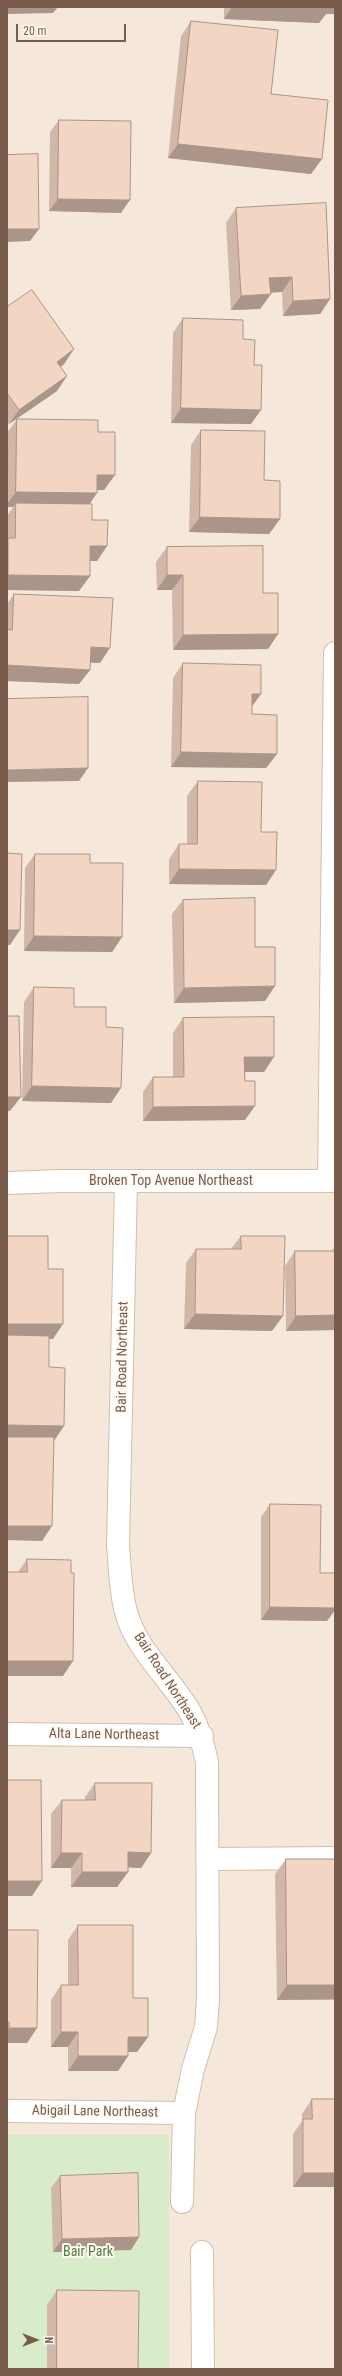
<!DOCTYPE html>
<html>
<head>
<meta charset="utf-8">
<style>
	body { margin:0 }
	#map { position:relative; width:342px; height:2376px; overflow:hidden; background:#fdf6ec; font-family:"Roboto Condensed",sans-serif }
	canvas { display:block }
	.frame { position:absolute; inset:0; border:8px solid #7a5c4d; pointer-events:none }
	.north { position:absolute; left:16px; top:2320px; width:40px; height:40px; -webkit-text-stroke:3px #fffaf3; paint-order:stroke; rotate:90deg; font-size:11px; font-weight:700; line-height:16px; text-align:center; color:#7a5c4d }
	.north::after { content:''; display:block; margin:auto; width:14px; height:18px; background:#7a5c4d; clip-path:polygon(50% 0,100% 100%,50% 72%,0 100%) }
	.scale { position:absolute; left:16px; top:24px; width:110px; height:18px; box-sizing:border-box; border:2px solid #7a5c4d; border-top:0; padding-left:5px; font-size:12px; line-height:14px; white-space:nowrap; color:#7a5c4d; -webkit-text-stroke:3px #fffaf3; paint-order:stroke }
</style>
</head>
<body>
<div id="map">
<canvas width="342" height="2376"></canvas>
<div class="frame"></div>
<div class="north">N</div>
<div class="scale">20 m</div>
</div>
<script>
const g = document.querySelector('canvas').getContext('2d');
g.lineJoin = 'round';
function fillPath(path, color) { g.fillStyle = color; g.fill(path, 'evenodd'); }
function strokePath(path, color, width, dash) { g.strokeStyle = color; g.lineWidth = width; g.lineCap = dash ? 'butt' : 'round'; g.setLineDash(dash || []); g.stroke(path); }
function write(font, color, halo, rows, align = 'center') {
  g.font = font + ' "Roboto Condensed",sans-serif'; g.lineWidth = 4; g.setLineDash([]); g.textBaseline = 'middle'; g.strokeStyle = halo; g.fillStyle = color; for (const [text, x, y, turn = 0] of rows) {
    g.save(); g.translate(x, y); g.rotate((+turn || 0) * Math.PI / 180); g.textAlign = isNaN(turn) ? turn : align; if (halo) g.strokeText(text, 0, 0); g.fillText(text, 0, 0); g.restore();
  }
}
fillPath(new Path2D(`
	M 7,7 L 335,7 L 335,2369 L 7,2369 Z`), '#f5e8da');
fillPath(new Path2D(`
	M 7,2135 L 169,2135 L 169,2369 L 7,2369 Z`), '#d8ecc9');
const minor = new Path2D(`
	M 329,1181 L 335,653
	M 126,1182 L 118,1545 C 120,1567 120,1590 126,1612 C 136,1650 171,1679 190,1712 C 199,1728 203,1744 207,1762 L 208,2000 L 206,2027 L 193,2069 L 184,2113 L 182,2202
	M 7,1183 L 60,1181 L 335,1181
	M 7,1734 L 202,1736
	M 208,1859 L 335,1858
	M 7,2111 L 184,2113
	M 202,2252 L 203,2369`);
strokePath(minor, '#d1beb0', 24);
strokePath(minor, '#fff', 22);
fillPath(new Path2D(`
	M 224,7 L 335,7 L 335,14 L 326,14 L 319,23 L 224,19 Z
	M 191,21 L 271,94 L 311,174 L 168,158 L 181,36 Z
	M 59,120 L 121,213 L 49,211 L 50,132 Z
	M 236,208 L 330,299 L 320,314 L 283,316 L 282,292 L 270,293 L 271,294 L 260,309 L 231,310 L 226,223 Z
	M 7,307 L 74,349 L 64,364 L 61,367 L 57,391 L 9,424 L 7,422 Z
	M 183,318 L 243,339 L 251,424 L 171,423 L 173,333 Z
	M 17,419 L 98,432 L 104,490 L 97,490 L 89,504 L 92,520 L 107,546 L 97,561 L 90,561 L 90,576 L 79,591 L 7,590 L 7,516 L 13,507 L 7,507 L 7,433 Z
	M 201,430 L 264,480 L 280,519 L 269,534 L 189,532 L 191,445 Z
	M 167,547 L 263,593 L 278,634 L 268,649 L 173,650 L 172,590 L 157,590 L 156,562 Z
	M 14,594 L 100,663 L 90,663 L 90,670 L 79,684 L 7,681 L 7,604 Z
	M 183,663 L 261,694 L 252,706 L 252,714 L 277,754 L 266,768 L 171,767 L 173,678 Z
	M 198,781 L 261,832 L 276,870 L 266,885 L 169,884 L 169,859 L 179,844 L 187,844 L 187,796 Z
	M 35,854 L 90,863 L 122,937 L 112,952 L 24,951 L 25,868 Z
	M 183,900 L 255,947 L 265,1001 L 174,1003 L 172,914 Z
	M 34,987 L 106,1027 L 111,1103 L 22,1101 L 24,1002 Z
	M 183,1018 L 264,1072 L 245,1072 L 245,1120 L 143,1121 L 143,1092 L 153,1077 L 173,1077 L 173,1033 Z
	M 241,1236 L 272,1331 L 184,1329 L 186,1263 L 196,1249 L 231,1249 Z
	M 335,1246 L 335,1330 L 286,1331 L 285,1266 L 295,1251 L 332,1251 Z
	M 270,1504 L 320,1573 L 335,1573 L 335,1610 L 327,1621 L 261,1620 L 261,1517 Z
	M 27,1559 L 63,1676 L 18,1572 Z
	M 95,1783 L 151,1853 L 141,1868 L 128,1867 L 128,1872 L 117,1887 L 71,1887 L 71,1868 L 51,1868 L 51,1814 L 62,1800 L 85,1800 L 85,1797 Z
	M 286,1859 L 335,2000 L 277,2000 L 275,1874 Z
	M 78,1925 L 133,1998 L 148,2037 L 137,2052 L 128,2052 L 128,2056 L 118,2071 L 68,2071 L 68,2047 L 51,2047 L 51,2000 L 61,1985 L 68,1985 L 68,1940 Z
	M 7,1930 L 37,2028 L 27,2043 L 7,2043 Z
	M 312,2099 L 335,2187 L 293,2187 L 293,2134 L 302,2121 L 302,2114 Z
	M 60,2176 L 139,2237 L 131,2250 L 53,2252 L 51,2188 Z
	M 57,2290 L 138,2369 L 47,2369 L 47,2305 Z`), '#d1b7a8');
fillPath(new Path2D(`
	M 7,7 L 58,7 L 53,13 L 7,14 Z
	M 232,7 L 335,7 L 335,14 L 326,14 L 319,23 L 224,19 Z
	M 178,144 L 322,159 L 311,174 L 168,158 Z
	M 58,199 L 130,200 L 121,213 L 49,211 Z
	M 7,229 L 39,229 L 30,241 L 7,242 Z
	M 292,277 L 282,292 L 259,293 L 269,278 Z
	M 271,294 L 260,309 L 231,310 L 241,296 Z
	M 330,299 L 320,314 L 283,316 L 293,301 Z
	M 74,349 L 64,364 L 47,376 L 57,362 Z
	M 67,376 L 57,391 L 9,424 L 19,410 Z
	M 181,408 L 261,410 L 251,424 L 171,423 Z
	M 97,475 L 115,475 L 104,490 L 87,490 Z
	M 16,492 L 97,493 L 87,508 L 16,503 L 13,507 L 7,507 L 7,504 Z
	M 200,517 L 280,519 L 269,534 L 189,532 Z
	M 90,546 L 107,546 L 97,561 L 80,561 Z
	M 8,575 L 90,576 L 79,591 L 7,590 L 7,576 Z
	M 167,575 L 183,575 L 172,590 L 157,590 Z
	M 278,634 L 268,649 L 173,650 L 183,635 Z
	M 91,647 L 110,648 L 100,663 L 81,662 Z
	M 7,665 L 90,670 L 79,684 L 7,681 Z
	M 252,694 L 261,694 L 250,709 Z
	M 181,752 L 277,754 L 266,768 L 171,767 Z
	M 88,768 L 79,781 L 7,782 L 7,770 Z
	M 179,869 L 276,870 L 266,885 L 169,884 Z
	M 7,930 L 20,930 L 10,945 L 7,945 Z
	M 34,936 L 122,937 L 112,952 L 24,951 Z
	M 275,986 L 265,1001 L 174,1003 L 184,988 Z
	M 244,1057 L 274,1057 L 264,1072 L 234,1072 Z
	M 32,1086 L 121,1088 L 111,1103 L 22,1101 Z
	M 7,1097 L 21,1097 L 10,1111 L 7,1111 Z
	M 255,1106 L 245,1120 L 143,1121 L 153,1107 Z
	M 195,1314 L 283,1316 L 272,1331 L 184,1329 Z
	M 335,1315 L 335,1330 L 286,1331 L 296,1316 Z
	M 7,1324 L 63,1324 L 53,1339 L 7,1339 Z
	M 7,1425 L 64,1426 L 54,1441 L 7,1440 Z
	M 7,1526 L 52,1526 L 42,1541 L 7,1540 Z
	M 270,1607 L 335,1608 L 335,1610 L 327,1621 L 261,1620 Z
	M 7,1661 L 73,1661 L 63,1676 L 7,1676 Z
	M 128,1852 L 151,1853 L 141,1868 L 118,1867 Z
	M 61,1853 L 82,1853 L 71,1868 L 51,1868 Z
	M 82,1872 L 128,1872 L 117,1887 L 71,1887 Z
	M 7,1881 L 42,1881 L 32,1896 L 7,1896 Z
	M 287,1985 L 335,1985 L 335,1999 L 277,2000 Z
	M 9,2028 L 37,2028 L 27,2043 L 7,2043 L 7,2031 Z
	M 61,2032 L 78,2032 L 68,2047 L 51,2047 Z
	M 128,2037 L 148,2037 L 137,2052 L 118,2052 Z
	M 78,2056 L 128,2056 L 118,2071 L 68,2071 Z
	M 303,2173 L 335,2173 L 335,2187 L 293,2187 Z
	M 139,2237 L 131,2250 L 53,2252 L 62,2239 Z`), '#aa9588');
const building = new Path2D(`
	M 306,7 L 330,7 L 330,8 Z
	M 191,21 L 278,30 L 271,94 L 328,100 L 322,159 L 178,144 Z
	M 59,120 L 131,121 L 130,200 L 58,199 Z
	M 38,154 L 39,229 L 7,229 L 7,155 Z
	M 326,203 L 330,299 L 293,301 L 292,277 L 269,278 L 271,294 L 241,296 L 236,208 Z
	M 32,290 L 74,349 L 57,362 L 67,376 L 19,410 L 7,393 L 7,307 Z
	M 183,318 L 243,320 L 243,339 L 255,340 L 254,365 L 262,365 L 261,410 L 181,408 Z
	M 17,419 L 98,420 L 98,432 L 115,432 L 115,475 L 97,475 L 97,493 L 16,492 Z
	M 201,430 L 265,431 L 264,480 L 280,481 L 280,519 L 200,517 Z
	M 16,503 L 92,504 L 92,520 L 108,520 L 107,546 L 90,546 L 90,576 L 8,575 L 8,538 L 15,538 Z
	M 263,546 L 263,593 L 278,593 L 278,634 L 183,635 L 183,575 L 167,575 L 167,547 Z
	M 14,594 L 113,598 L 110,648 L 91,647 L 90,670 L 7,665 L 7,629 L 12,630 Z
	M 183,663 L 261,665 L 261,694 L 252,694 L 252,714 L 277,715 L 277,754 L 181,752 Z
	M 88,697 L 88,768 L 7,770 L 7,699 Z
	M 198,781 L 262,782 L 261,832 L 277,832 L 276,870 L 179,869 L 179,844 L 197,844 Z
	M 7,853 L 22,854 L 20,930 L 7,930 Z
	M 35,854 L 90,854 L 90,863 L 123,863 L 122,937 L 34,936 Z
	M 255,898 L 255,947 L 275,947 L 275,986 L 184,988 L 183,900 Z
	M 34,987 L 74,988 L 74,1007 L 106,1007 L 106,1027 L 123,1028 L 121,1088 L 32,1086 Z
	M 7,1016 L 19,1016 L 21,1097 L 7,1097 Z
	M 274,1017 L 274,1057 L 244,1057 L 245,1081 L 255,1081 L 255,1106 L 153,1107 L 153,1077 L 184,1077 L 183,1018 Z
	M 7,1236 L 48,1236 L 48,1269 L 63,1269 L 63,1324 L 7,1324 Z
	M 241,1236 L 285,1236 L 283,1316 L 195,1314 L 196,1249 L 241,1249 Z
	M 295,1251 L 335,1251 L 335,1315 L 296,1316 Z
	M 7,1335 L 49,1336 L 49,1367 L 65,1368 L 64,1426 L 7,1425 Z
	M 7,1437 L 54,1437 L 52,1526 L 7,1526 Z
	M 270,1504 L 321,1505 L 320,1573 L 335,1573 L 335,1608 L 270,1607 Z
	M 27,1559 L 71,1560 L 71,1573 L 74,1573 L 73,1661 L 7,1661 L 7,1572 L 27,1572 Z
	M 7,1780 L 41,1780 L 42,1881 L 7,1881 Z
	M 95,1783 L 152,1783 L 151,1853 L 128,1852 L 128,1872 L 82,1872 L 82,1853 L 61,1853 L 62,1800 L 95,1800 Z
	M 286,1859 L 335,1859 L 335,1985 L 287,1985 Z
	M 78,1925 L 133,1925 L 133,1998 L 148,1998 L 148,2037 L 128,2037 L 128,2056 L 78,2056 L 78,2032 L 61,2032 L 61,1985 L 78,1985 Z
	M 7,1930 L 38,1930 L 37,2028 L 9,2028 L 9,2022 L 7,2022 Z
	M 312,2099 L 335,2099 L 335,2173 L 303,2173 L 303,2119 L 312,2119 Z
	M 138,2173 L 139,2237 L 62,2239 L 60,2176 Z
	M 57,2290 L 139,2291 L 138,2369 L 57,2369 Z`);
fillPath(building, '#f3d5c3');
strokePath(building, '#aa9588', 1);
write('14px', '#7a5c4d', '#fffaf3', [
	["Broken Top Avenue Northeast",171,1181],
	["Bair Road Northeast",123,1357,-89],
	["Bair Road Northeast",167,1681,57],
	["Alta Lane Northeast",104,1735,1],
	["Abigail Lane Northeast",95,2112,1]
]);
write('14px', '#537a41', '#fffaf3', [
	["Bair Park",88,2252]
]);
</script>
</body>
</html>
